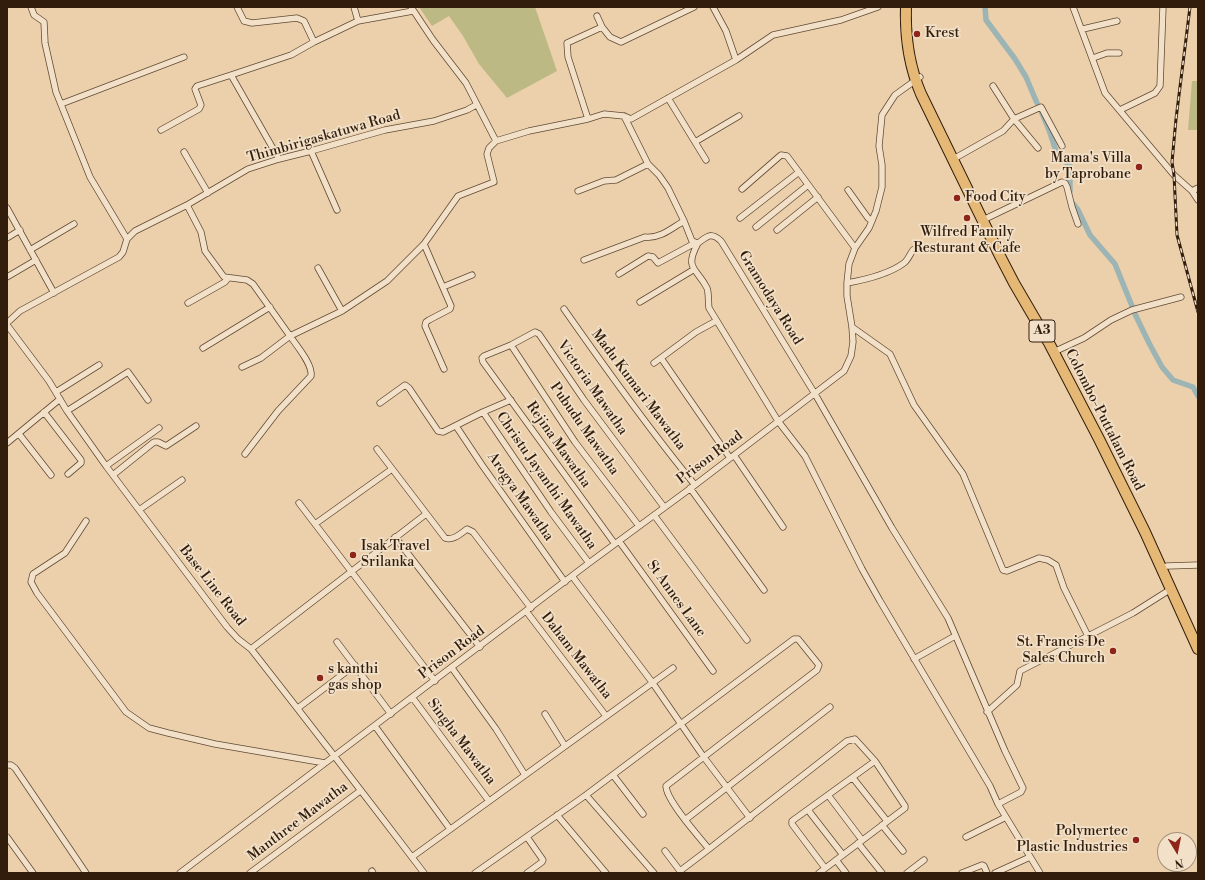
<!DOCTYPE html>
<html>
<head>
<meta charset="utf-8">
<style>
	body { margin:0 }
	#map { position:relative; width:1205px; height:880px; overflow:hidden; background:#ebd0ab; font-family:"Libre Bodoni",serif }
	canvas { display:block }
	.frame { position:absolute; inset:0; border:8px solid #321d0c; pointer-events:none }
	.north { position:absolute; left:1157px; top:832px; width:40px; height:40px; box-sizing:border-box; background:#f2e0c8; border:1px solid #a5927d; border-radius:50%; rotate:170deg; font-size:11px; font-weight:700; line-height:16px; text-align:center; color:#321d0c }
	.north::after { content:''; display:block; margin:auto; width:14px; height:18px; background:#8f2418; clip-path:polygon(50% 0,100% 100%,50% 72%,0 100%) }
</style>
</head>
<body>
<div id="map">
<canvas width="1205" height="880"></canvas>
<div class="frame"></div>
<div class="north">N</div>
</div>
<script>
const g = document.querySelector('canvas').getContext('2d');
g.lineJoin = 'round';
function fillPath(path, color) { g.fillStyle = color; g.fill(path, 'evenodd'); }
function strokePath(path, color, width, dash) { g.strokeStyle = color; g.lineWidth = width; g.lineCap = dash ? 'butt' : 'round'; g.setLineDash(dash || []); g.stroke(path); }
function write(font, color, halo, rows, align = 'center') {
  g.font = font + ' "Libre Bodoni",serif'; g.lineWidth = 3.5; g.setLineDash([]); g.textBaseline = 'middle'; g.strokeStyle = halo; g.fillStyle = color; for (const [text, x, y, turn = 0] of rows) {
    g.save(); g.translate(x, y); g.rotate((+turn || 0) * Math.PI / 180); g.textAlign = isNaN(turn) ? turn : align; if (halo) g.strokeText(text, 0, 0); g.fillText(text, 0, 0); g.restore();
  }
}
fillPath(new Path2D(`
	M 419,7 L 535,7 L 557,71 L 507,98 L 479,64 L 463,36 L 449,16 L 432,26 Z
	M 1192,81 L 1198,81 L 1198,130 L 1188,130 Z`), '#bdb985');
strokePath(new Path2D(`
	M 985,7 L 986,20 L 1015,59 L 1026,77 L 1037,103
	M 1041,111 L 1049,130 L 1057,154 L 1070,166 L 1070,192
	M 1071,201 L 1078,210 L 1090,235 L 1115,264 L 1132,306
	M 1135,314 L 1149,343 L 1162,367 L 1173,380 L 1193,387 L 1198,396`), '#9db4b5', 5.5);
const street = new Path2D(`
	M 31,7 L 34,15 L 44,22 L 45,43 L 56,92 L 90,177 L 127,239
	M 237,7 L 244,21 L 252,23 L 297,18 L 304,21 L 314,42
	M 354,7 L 358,21
	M 411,7 L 433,40 L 466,83 L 496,141 L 529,131 L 588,119 L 604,114 L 624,116 L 631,119 L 736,60 L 773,35 L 841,20 L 878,7
	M 713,7 L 726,31 L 736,60
	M 1073,7 L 1105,93 L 1174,175 L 1192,191 L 1198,200
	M 602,27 L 610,37 L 621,42 L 694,7
	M 1083,29 L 1117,21
	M 1093,58 L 1107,53 L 1119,53
	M 993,86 L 1014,119 L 1041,107 L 1062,146
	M 668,98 L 706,160
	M 61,104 L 184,57
	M 1120,110 L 1155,93 L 1160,86 L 1163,7
	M 624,116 L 648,164 L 659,175 L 668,188 L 684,221 L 692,241 L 698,243 C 708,236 711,232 721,241 L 815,394 L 892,528 L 948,618 L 1005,751 L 1023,788 L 1021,792 L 998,804
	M 588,119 L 568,57 L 567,43 L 602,27 L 597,16
	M 161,130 L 199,109 L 201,105 L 195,89 L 197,86 L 231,75
	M 695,142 L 739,116
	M 311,151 L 337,210
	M 184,152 L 208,193
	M 957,157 L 1003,131 L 1014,119 L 1038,148
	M 279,159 L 231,75 L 291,55 L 314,42 L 358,21 L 413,11
	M 742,189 L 781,155 L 787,156 L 855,248
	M 848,190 L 868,218 L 872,221
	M 578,191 L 604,181 L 616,180 L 648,164
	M 1192,191 L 1198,188
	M 187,205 L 201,232 L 205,251 L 224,277 L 247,280 L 253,284 L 290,336 L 342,311 L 387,281 L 424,244 L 458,196 L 494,182 L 487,154 L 489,148 L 496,141
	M 7,208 L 54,293
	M 740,218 L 799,172
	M 985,219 L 1062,182 L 1065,183 L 1067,187 L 1072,207 L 1078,224
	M 756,227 L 808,185
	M 777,230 L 818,197
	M 7,238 L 20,230
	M 698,243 C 684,269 696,267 707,288 C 709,293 708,302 709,308 L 778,421 L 805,456 L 862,569 L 880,601 L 990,786 L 998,804 L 1040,873
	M 424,244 L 451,306 L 450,309 L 429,320 L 426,322 L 425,326 L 444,369
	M 30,250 L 74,224
	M 584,260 L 645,237 C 660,239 672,228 684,221
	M 318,268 L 342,311
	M 619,274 L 648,256 L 653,257 L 658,263 L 695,243
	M 7,277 L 36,260
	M 847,283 C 864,280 889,274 904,263 C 908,260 910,254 913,250
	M 443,287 L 472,275
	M 640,302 L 693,270
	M 188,303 L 225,282 L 228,278
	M 564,309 C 606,369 648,428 695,485
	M 7,323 L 20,311 L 119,257 L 123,252 L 127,239 L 135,231 L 187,205 L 248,169 L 279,159 L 311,151 L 385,130 L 434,121 L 467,110 L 476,105
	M 7,325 L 49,381 L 67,411 L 106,466 L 227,627 L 238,639 L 251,649 C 309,723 367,798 424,873
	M 852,327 L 890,354 L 914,405 L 963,474 L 1003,570 L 1007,571 L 1039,558 L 1048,560 L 1056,565 L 1064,588 L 1088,636
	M 511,345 L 575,442 L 639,526
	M 203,348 L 270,307
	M 1058,350 L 1084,338 L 1111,320 L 1132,310 L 1181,297
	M 661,358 L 730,458
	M 654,363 L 696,332 L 716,321
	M 242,367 L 261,358 L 290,336 C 297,346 313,365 311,376 L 278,411 L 245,454
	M 56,392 L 99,365
	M 380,403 L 405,385 L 409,388 L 438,431 L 443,432 L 483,412 L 511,400
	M 67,411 L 128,372 L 148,400
	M 44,412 L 81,460 L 81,463 L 68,474
	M 483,412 L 551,512 L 589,563
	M 456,426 L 482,465 L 565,582
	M 19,434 L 51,475
	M 7,443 L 60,399
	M 377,449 L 445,538 C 453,541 460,534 467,529 L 473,532 L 531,608
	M 734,455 L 783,527
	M 106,466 L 159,428
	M 113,475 L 154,442 L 158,442 L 166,446 L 196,426
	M 690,488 L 764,590
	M 299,503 L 435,681
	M 139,510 L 182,480
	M 654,515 L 747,640
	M 86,521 L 65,553 L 33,574 L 31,582 L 37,593 L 126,712 L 149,728 L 168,733 L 215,744 L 325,763
	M 315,524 L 392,469
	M 395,537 L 480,647
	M 619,541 L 713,671
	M 615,544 L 483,362 L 482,358 L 484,356 L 511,345 L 535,332 L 539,334 L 584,400 L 664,507
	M 1167,566 L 1198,565
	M 572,576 L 652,682 L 703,756 L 750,818
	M 526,611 L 606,716
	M 337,642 L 391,714
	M 251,649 L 426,514
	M 914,659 L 955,636
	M 452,668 L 496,729 L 525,775
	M 412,697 L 489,801
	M 298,708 L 355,665
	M 987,712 L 1017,685 L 1020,671 L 1133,613 L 1171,589
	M 545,714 L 565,746
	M 375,726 L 450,829
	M 7,765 L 11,765 L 15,768 L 86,873
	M 613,775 L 643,814
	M 853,778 L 887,821
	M 586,795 L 654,873
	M 828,795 L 862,840
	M 808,810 L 843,855
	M 557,815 L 606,873
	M 685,820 L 830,707
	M 882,825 L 903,851
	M 7,837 L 33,873
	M 527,837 L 543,860 L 542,862 L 527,873
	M 966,837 L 1006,817
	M 858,843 L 882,873
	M 665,851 L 680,871 L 709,849 L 847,741 L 855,739 L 875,761 L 905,806 L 905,808 L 819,873
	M 412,857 L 673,668
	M 836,860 L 846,873
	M 825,868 L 792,824 L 792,821 L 875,761
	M 372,871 L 373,873
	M 180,873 L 589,563 L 695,485 L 844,371 L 851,356 L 853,342 L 852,327 L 847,296 L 847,283 L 849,264 L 855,248 L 869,228 L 876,211 L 882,187 L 882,165 L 879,146 L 882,115 L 895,95 L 920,77
	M 250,873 L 360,791
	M 475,873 L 586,795 L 794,639 L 798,639 L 819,665 L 817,670 L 666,786 C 666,800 699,837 709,849
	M 907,873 L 924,860
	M 962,873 L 982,865 L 984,866 L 987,873
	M 995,873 L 1030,857`);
const highway = new Path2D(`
	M 906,7 C 905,37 909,66 921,94 L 1000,256 L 1014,283 L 1049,343 L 1099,439 L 1145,532 L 1198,649`);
strokePath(street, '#604a34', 7);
strokePath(highway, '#321d0c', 12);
strokePath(street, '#f2e0c8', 5.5);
strokePath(highway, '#e6b876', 10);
const rail = new Path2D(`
	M 1190,7 L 1176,119 L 1172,162 L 1174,175 L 1177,235 L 1198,312`);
strokePath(rail, '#321d0c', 3);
strokePath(rail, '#f2e0c8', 1.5, [4.5]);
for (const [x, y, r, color] of [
	[917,34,4,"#8f2418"],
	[1139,167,4,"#8f2418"],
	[957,198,4,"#8f2418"],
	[967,218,4,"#8f2418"],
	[353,555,4,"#8f2418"],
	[1113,651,4,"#8f2418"],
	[320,678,4,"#8f2418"],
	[1136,840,4,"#8f2418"]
]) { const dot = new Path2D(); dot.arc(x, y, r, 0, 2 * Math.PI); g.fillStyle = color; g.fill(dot); strokePath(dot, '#f2e0c8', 1.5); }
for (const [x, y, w] of [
	[1042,331,26]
]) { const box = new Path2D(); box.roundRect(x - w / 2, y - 11, w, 22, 3); g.fillStyle = '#f2e0c8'; g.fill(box); strokePath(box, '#321d0c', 1); }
write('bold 13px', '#321d0c', null, [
	["A3",1042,331]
]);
write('14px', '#321d0c', '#f2e0c8', [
	["Krest",925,34],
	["Mama's Villa",1131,159,"right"],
	["by Taprobane",1131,175,"right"],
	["Food City",965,198],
	["Wilfred Family",967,233,"center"],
	["Resturant & Cafe",967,249,"center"],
	["Isak Travel",361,547],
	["Srilanka",361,563],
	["St. Francis De",1105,643,"right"],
	["Sales Church",1105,659,"right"],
	["s kanthi",328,670],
	["gas shop",328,686],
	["Polymertec",1128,832,"right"],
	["Plastic Industries",1128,848,"right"]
], 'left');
write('14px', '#321d0c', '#f2e0c8', [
	["Thimbirigaskatuwa Road",324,137,-16],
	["Gramodaya Road",770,298,58],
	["Victoria Mawatha",592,388,55],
	["Madu Kumari Mawatha",638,390,53],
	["Colombo-Puttalam Road",1104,420,63],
	["Pubudu Mawatha",584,429,55],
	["Rejina Mawatha",558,445,55],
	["Prison Road",710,458,-37],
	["Christu Jayanthi Mawatha",546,481,55],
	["Arogya Mawatha",520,497,55],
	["Base Line Road",212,586,52],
	["St Annes Lane",676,599,54],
	["Prison Road",452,653,-37],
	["Daham Mawatha",576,656,52],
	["Singha Mawatha",461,742,53],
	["Manthree Mawatha",298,822,-37]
]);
</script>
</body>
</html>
